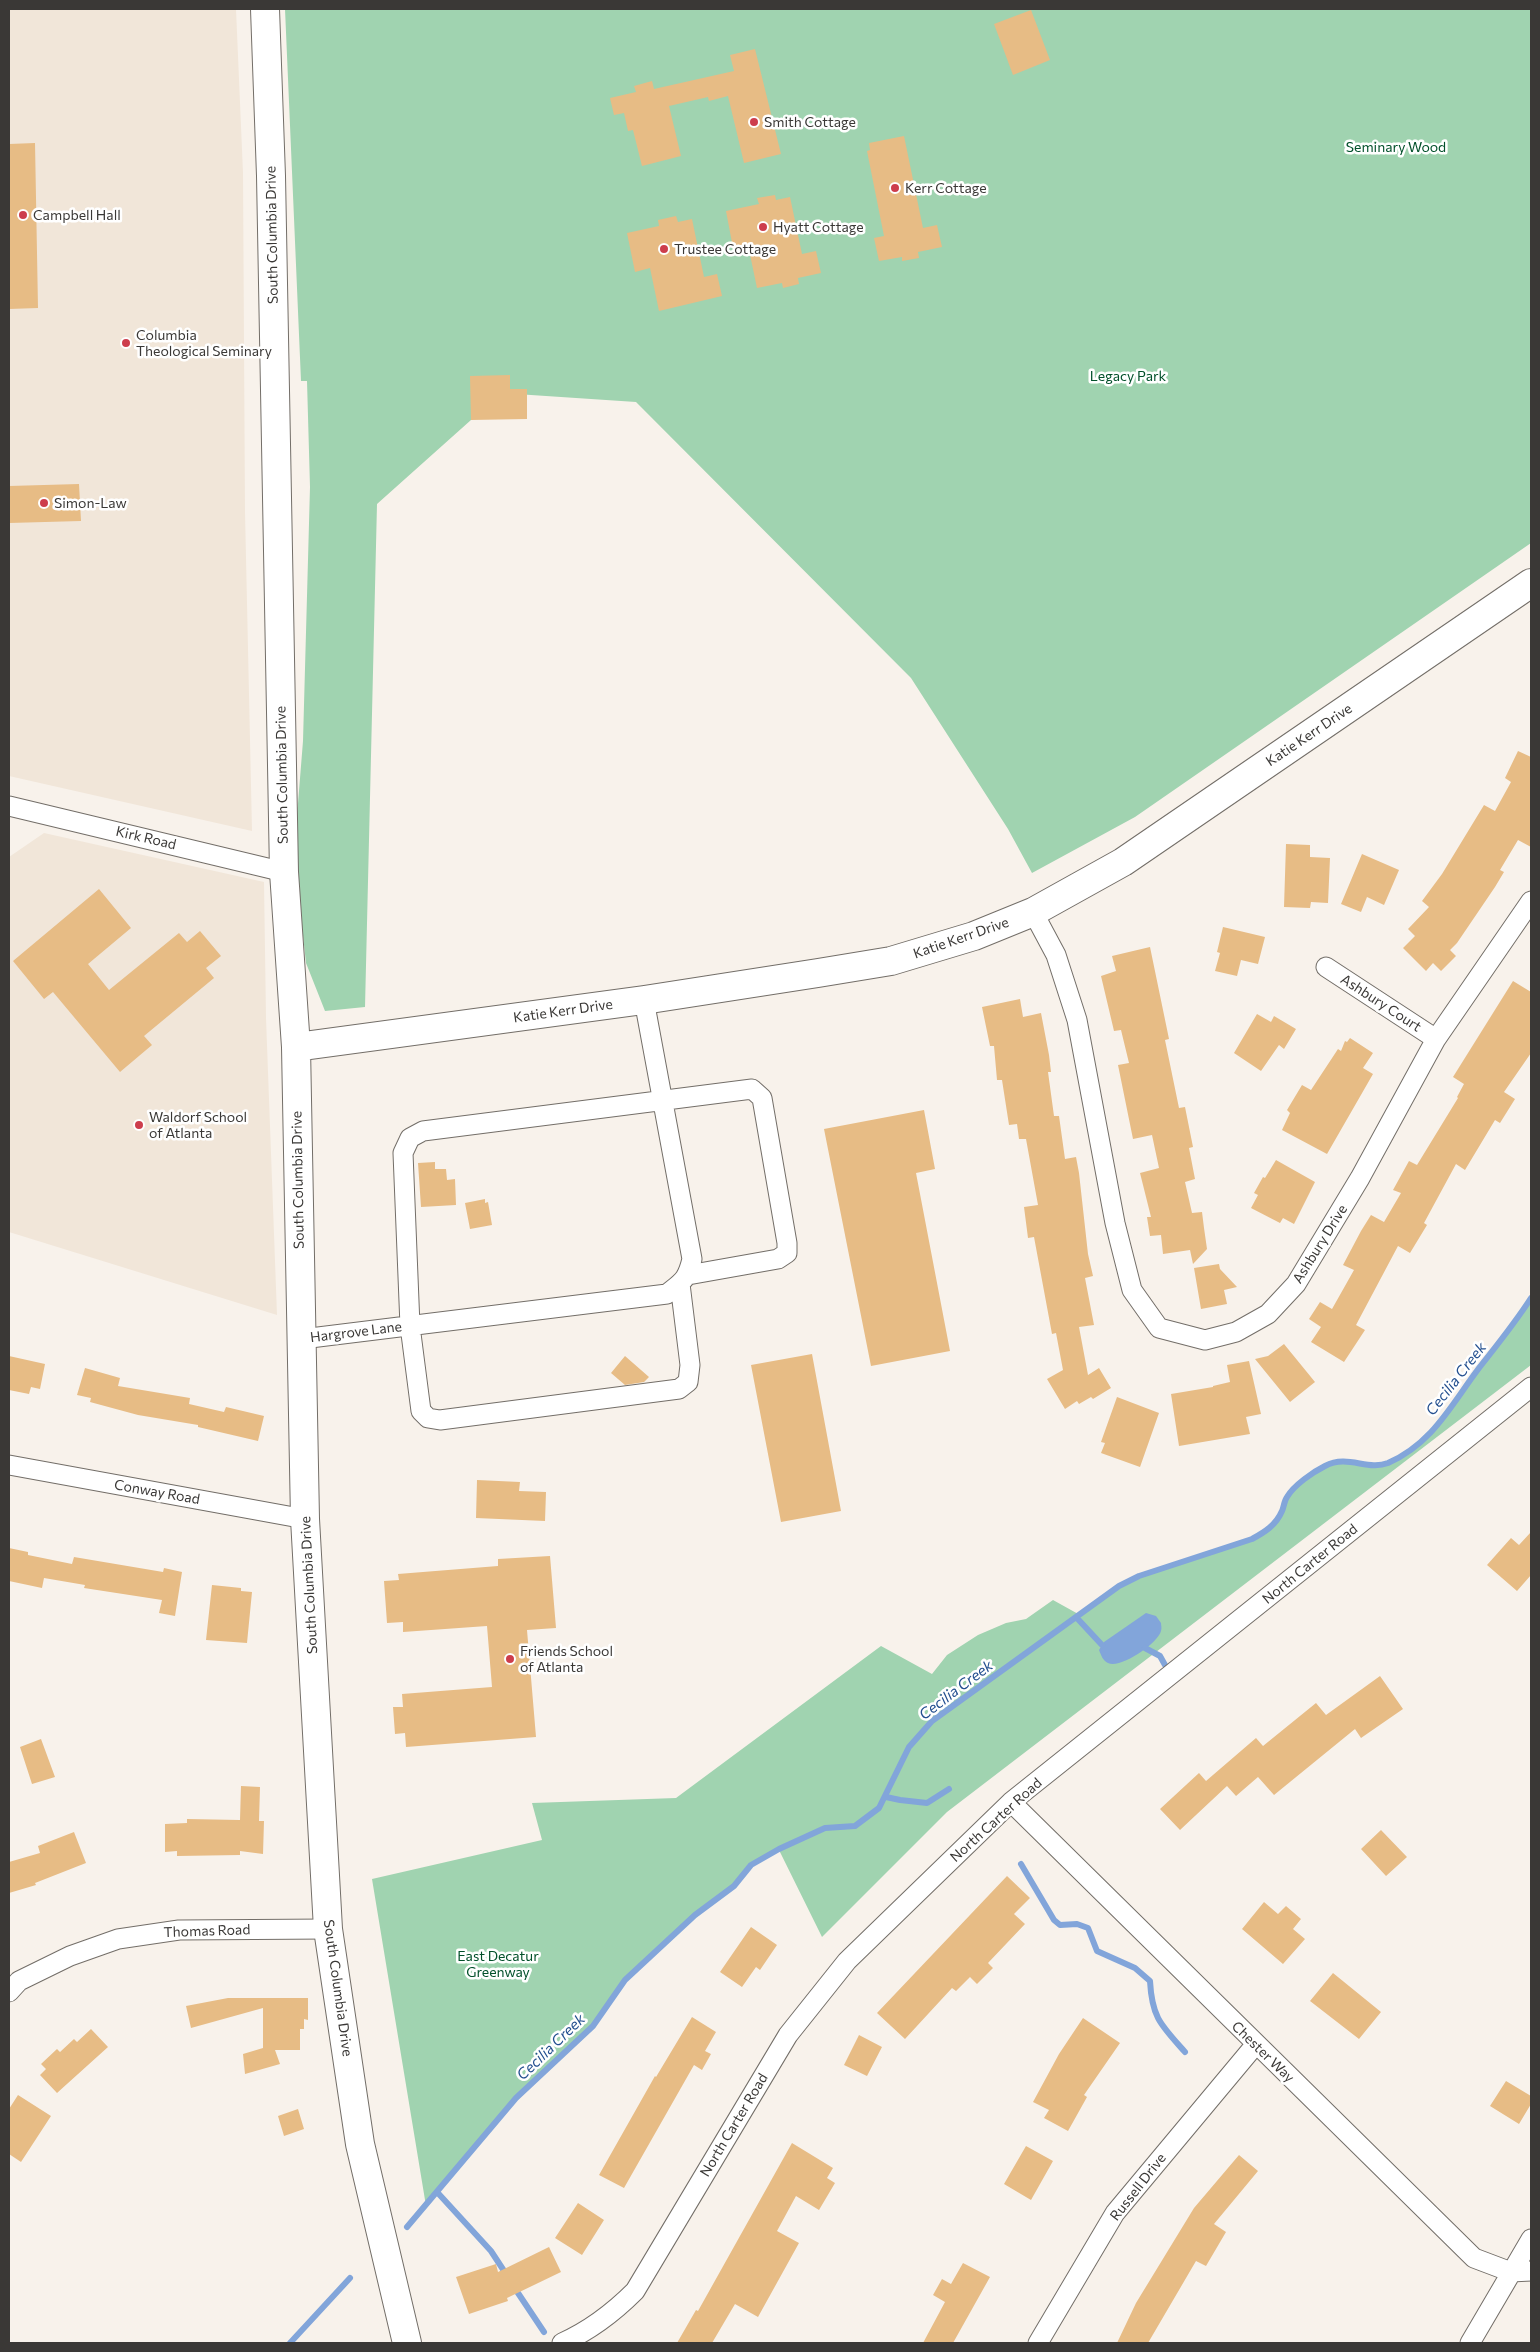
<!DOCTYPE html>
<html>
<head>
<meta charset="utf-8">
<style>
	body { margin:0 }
	#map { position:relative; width:1540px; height:2352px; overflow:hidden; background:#f8f2eb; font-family:Commissioner,sans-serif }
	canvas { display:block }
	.frame { position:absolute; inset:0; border:10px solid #3a3836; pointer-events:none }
</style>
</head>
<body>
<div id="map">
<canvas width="1540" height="2352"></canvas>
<div class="frame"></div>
</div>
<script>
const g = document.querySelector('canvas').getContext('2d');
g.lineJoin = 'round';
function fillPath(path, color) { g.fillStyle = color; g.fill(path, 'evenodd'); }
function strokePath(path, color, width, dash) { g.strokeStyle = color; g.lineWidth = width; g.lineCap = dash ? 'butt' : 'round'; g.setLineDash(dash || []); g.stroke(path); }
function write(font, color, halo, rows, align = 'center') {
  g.font = font + ' Commissioner,sans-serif'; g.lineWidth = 5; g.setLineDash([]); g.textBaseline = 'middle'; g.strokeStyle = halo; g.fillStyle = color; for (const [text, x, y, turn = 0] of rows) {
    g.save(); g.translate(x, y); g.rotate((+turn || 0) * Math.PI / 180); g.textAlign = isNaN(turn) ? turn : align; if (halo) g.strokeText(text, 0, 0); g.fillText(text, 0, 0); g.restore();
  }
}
fillPath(new Path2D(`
	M 9,9 L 236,9 L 243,173 L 245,512 L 252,831 L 9,776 Z
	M 44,833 L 264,882 L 266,1018 L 277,1315 L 9,1232 L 9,857 Z`), '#f1e6d9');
fillPath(new Path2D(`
	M 285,9 L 1531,9 L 1531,543 L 1135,817 L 1032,873 L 1008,829 L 911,678 L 636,402 L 471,391 L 471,420 L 377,504 L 365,1007 L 325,1011 L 306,963 L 294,853 L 303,741 L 310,487 L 307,381 L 301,381 Z
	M 1531,1298 L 1531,1365 L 947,1812 L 822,1937 L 779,1850 L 751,1865 L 734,1886 L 695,1915 L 625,1980 L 593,2026 L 516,2098 L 426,2206 L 372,1879 L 542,1840 L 532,1803 L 676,1798 L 881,1646 L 932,1674 L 947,1655 L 978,1635 L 1006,1623 L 1026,1619 L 1053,1600 L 1080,1615 L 1119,1586 L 1139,1576 L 1252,1539 C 1265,1532 1276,1525 1282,1511 C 1284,1506 1284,1501 1287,1497 C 1294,1485 1310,1476 1322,1468 C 1346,1451 1365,1472 1388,1463 C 1433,1443 1451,1405 1479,1368 C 1497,1345 1515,1323 1531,1298 Z`), '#a0d3b0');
fillPath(new Path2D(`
	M 1146,1613 L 1156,1616 L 1161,1623 C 1161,1625 1162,1628 1161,1631 C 1158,1643 1121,1669 1108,1663 C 1103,1661 1101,1655 1099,1650 L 1104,1642 Z`), '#82a5da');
strokePath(new Path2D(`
	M 1076,1617 L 1102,1645
	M 1145,1648 L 1160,1656 L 1165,1665
	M 886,1797 L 900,1800 L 927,1803 L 949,1789
	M 1021,1864 L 1054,1920 L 1060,1925 L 1077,1924 L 1088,1928 L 1097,1951 L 1135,1968 L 1150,1981 C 1152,2018 1161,2025 1185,2052
	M 437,2192 L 491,2251 L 508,2277
	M 407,2227 L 516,2098 L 593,2026 L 625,1980 L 695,1915 L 734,1886 L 751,1865 L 779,1849 L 825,1828 L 855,1826 L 879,1808 L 909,1747 L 932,1721 L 1119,1586 L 1139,1576 L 1252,1539 C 1265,1532 1276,1525 1282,1511 C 1284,1507 1284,1501 1287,1497 C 1294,1485 1313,1472 1325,1466 C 1348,1454 1367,1471 1388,1463 C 1433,1443 1451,1405 1479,1368 C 1497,1345 1515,1323 1531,1298
	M 514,2287 L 544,2332
	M 290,2343 L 350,2278`), '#82a5da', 6);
fillPath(new Path2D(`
	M 1031,10 L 1050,60 L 1013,75 L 994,24 Z
	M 755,49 L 781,154 L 744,163 L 728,96 L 709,101 L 708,97 L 669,106 L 681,156 L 642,166 L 633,130 L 628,131 L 624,113 L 614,115 L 610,98 L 636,92 L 634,86 L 652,81 L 654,89 L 734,71 L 730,55 Z
	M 904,136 L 923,228 L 937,225 L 942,247 L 918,252 L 919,258 L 902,261 L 902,257 L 879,261 L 874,238 L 884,236 L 867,151 L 870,150 L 869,143 Z
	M 35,143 L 38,308 L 9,309 L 9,144 Z
	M 775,195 L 776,200 L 790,197 L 802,254 L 816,251 L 821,273 L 798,278 L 799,284 L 783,288 L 782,283 L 757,288 L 748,245 L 733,248 L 726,211 L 759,204 L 757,198 Z
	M 676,216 L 678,222 L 692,219 L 704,277 L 717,274 L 722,296 L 659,311 L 650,268 L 635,272 L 627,233 L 659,226 L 658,220 Z
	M 510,375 L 510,389 L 527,389 L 527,419 L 471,420 L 470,376 Z
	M 79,484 L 81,521 L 9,523 L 9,486 Z
	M 1518,751 L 1531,757 L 1531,847 L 1518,840 L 1500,870 L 1504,872 L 1495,887 L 1457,943 L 1450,950 L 1456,956 L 1441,971 L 1433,963 L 1426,971 L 1403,948 L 1415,936 L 1408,929 L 1429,907 L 1422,901 L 1442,874 L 1484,805 L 1495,811 L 1511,782 L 1505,778 Z
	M 1286,844 L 1310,845 L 1310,857 L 1330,858 L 1328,903 L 1311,902 L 1310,908 L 1284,907 Z
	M 1362,854 L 1399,870 L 1384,905 L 1367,897 L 1361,912 L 1341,904 Z
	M 99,889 L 131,928 L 88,964 L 109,990 L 179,933 L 187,942 L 200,931 L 221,956 L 206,968 L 214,978 L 144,1036 L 152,1045 L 120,1072 L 53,992 L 44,999 L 13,961 Z
	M 1223,927 L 1265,937 L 1258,964 L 1241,960 L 1237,976 L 1215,971 L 1220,953 L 1217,952 Z
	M 1150,947 L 1169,1039 L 1165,1040 L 1179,1108 L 1185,1107 L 1193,1147 L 1189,1148 L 1195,1179 L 1185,1182 L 1192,1213 L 1202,1212 L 1204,1228 L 1207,1249 L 1193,1264 L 1190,1250 L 1163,1254 L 1161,1235 L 1150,1236 L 1147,1217 L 1151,1217 L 1140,1173 L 1159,1168 L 1152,1135 L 1133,1139 L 1118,1065 L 1129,1063 L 1121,1030 L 1114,1031 L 1101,976 L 1116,971 L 1112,956 Z
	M 1513,981 L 1531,992 L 1531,1053 L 1504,1092 L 1515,1099 L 1500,1123 L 1495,1120 L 1465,1170 L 1456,1164 L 1424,1223 L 1427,1225 L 1410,1253 L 1398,1246 L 1356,1325 L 1365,1330 L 1344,1362 L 1311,1342 L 1321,1327 L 1309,1319 L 1320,1302 L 1332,1309 L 1354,1270 L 1343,1265 L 1361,1231 L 1371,1215 L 1384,1222 L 1401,1193 L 1393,1190 L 1409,1161 L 1417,1165 L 1458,1098 L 1457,1097 L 1464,1084 L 1453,1077 Z
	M 1020,999 L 1023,1017 L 1041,1013 L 1049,1055 L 1051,1072 L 1048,1072 L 1054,1116 L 1059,1116 L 1065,1159 L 1076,1157 L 1079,1173 L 1088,1254 L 1093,1276 L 1085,1278 L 1094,1325 L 1079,1327 L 1088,1375 L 1099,1368 L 1111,1388 L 1093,1399 L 1091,1397 L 1079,1404 L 1077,1401 L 1065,1409 L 1047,1379 L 1063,1370 L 1056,1333 L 1052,1334 L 1034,1237 L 1028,1238 L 1024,1207 L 1038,1205 L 1026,1139 L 1019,1139 L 1017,1124 L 1009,1125 L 1002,1080 L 997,1080 L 994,1046 L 990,1046 L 982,1007 Z
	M 1257,1014 L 1271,1022 L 1274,1016 L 1296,1029 L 1284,1049 L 1279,1045 L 1261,1071 L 1234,1053 Z
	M 1350,1038 L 1373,1053 L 1363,1068 L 1373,1074 L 1327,1154 L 1282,1130 L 1290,1113 L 1287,1110 L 1302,1085 L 1311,1090 L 1338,1049 L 1341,1051 L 1345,1041 L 1347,1042 Z
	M 924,1110 L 935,1169 L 916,1173 L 950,1351 L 871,1366 L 824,1129 Z
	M 1276,1160 L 1315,1182 L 1294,1224 L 1283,1218 L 1280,1223 L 1251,1208 L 1258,1195 L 1254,1193 L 1263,1177 L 1265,1178 Z
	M 435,1162 L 435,1169 L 446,1169 L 447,1180 L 455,1179 L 456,1205 L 421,1207 L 418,1163 Z
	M 485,1199 L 485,1203 L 488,1202 L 492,1225 L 470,1229 L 465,1203 Z
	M 1219,1264 L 1220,1269 L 1237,1287 L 1224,1290 L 1227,1304 L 1201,1309 L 1194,1268 Z
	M 1284,1344 L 1315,1382 L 1290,1402 L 1255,1359 L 1268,1356 Z
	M 812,1354 L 841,1511 L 781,1522 L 751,1365 Z
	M 9,1356 L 45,1364 L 40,1389 L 31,1387 L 29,1394 L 9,1390 Z
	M 625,1356 L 649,1377 L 644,1382 L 625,1385 L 611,1373 Z
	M 1249,1361 L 1261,1414 L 1246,1417 L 1250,1434 L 1179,1446 L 1171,1394 L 1213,1387 L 1213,1386 L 1230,1382 L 1227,1365 Z
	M 85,1368 L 120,1378 L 118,1386 L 190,1398 L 189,1404 L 224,1412 L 226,1407 L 264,1416 L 258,1441 L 198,1427 L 198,1425 L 138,1415 L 90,1402 L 91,1398 L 77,1395 Z
	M 1117,1397 L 1159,1413 L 1140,1467 L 1101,1453 L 1105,1443 L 1101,1442 Z
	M 477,1480 L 520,1482 L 519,1491 L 546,1492 L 545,1521 L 476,1518 Z
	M 1531,1532 L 1531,1575 L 1517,1591 L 1487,1565 L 1511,1538 L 1519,1545 Z
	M 9,1548 L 28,1552 L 28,1555 L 72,1564 L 74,1557 L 163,1572 L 164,1568 L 182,1572 L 175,1616 L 159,1613 L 162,1600 L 84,1588 L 85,1585 L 44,1578 L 42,1588 L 9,1581 Z
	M 550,1556 L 556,1628 L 527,1630 L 536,1737 L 406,1747 L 405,1733 L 395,1734 L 393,1707 L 403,1707 L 402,1694 L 492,1687 L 487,1626 L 403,1632 L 403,1622 L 387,1623 L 384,1581 L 399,1580 L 398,1574 L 498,1566 L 498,1559 Z
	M 212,1585 L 241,1588 L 241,1591 L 252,1592 L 247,1643 L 206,1640 Z
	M 1380,1676 L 1403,1709 L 1361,1738 L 1355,1729 L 1274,1795 L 1258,1777 L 1236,1796 L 1227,1786 L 1180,1830 L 1160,1809 L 1199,1773 L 1206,1781 L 1256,1738 L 1263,1746 L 1316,1703 L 1326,1715 Z
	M 41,1739 L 55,1777 L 32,1784 L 20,1747 Z
	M 241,1786 L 260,1787 L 259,1821 L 264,1821 L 263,1854 L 240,1851 L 240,1855 L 177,1856 L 177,1851 L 165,1852 L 165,1824 L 187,1823 L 187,1819 L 240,1820 Z
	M 1381,1830 L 1407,1857 L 1386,1876 L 1361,1849 Z
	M 74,1832 L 86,1863 L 35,1883 L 36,1885 L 9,1893 L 9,1862 L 40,1853 L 38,1846 Z
	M 1007,1876 L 1030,1898 L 1014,1914 L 1025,1924 L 988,1963 L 993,1968 L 977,1984 L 970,1977 L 956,1991 L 952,1988 L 905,2039 L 877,2013 Z
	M 1264,1902 L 1278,1914 L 1286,1906 L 1301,1919 L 1293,1929 L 1305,1939 L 1283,1964 L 1242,1929 Z
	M 751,1927 L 777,1945 L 760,1970 L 756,1967 L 742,1987 L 720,1972 Z
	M 1333,1973 L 1381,2012 L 1359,2039 L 1310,2001 Z
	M 228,1998 L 308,1998 L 308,2020 L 304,2019 L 304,2029 L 300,2029 L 300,2050 L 275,2050 L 280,2064 L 245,2074 L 243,2054 L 263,2048 L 263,2008 L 191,2028 L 186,2006 Z
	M 692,2017 L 716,2032 L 705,2051 L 711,2054 L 702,2070 L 694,2065 L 624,2188 L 599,2175 L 655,2076 L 656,2077 Z
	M 1083,2018 L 1120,2043 L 1084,2095 L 1087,2097 L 1068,2131 L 1044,2118 L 1049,2110 L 1033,2102 L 1059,2054 Z
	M 91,2029 L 108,2047 L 57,2093 L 40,2075 L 46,2069 L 41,2064 L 57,2049 L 60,2052 L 74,2039 L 77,2042 Z
	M 859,2035 L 882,2047 L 867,2076 L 844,2065 Z
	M 1506,2081 L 1531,2096 L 1531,2104 L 1519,2124 L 1490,2106 Z
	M 18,2095 L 51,2116 L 21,2162 L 9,2154 L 9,2109 Z
	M 298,2109 L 304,2129 L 284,2136 L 278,2116 Z
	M 792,2143 L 833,2168 L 827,2178 L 835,2183 L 819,2210 L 796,2196 L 777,2231 L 799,2243 L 758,2317 L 735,2304 L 712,2343 L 677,2343 L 696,2310 L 698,2311 Z
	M 1026,2146 L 1053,2161 L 1031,2200 L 1004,2184 Z
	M 1239,2155 L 1258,2171 L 1214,2224 L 1226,2232 L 1206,2266 L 1196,2261 L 1148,2343 L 1117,2343 L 1136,2303 L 1194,2208 Z
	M 578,2203 L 604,2220 L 582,2255 L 555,2238 Z
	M 549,2247 L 561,2272 L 507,2298 L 508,2301 L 469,2314 L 456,2277 L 496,2264 L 498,2272 Z
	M 963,2263 L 990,2277 L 953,2343 L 923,2343 L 945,2302 L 933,2295 L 942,2279 L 951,2284 Z`), '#e7bc85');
const street = new Path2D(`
	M 9,806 L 284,872
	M 1033,912 L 1056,955 L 1077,1020 L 1115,1223 L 1132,1290 L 1159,1328 L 1205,1340 L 1236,1332 L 1268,1314 L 1296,1284 L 1360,1178 L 1436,1039 L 1531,901
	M 1326,967 L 1436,1039
	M 680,1284 L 690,1365 L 688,1382 L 679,1389 L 440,1420 L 428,1418 L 421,1411 L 410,1326 L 403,1153 L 410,1138 L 423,1131 L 752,1089 L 762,1098 L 787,1243 L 787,1253 L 778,1259 L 688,1275
	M 302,1339 L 667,1294 C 683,1281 687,1280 692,1259 L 644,1000
	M 9,1465 L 305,1519
	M 1011,1802 L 1474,2258 L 1511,2272 L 1531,2271
	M 9,1992 L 19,1981 L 70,1956 L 118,1939 L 179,1930 L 328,1929
	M 562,2343 C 591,2330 613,2313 635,2291 L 788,2035 L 847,1961 L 1011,1802 L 1531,1387
	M 1038,2343 L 1115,2213 L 1256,2044
	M 1470,2343 L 1531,2239`);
const secondary = new Path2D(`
	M 265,9 L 271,176 L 284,872 L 296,1047 L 305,1519 L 328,1929 L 360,2144 L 407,2343
	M 296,1047 L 644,1000 L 818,973 L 891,961 L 974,936 L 1033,912 L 1123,862 L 1531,583`);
strokePath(street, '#736e68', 21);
strokePath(secondary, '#736e68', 30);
strokePath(street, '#fff', 19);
strokePath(secondary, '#fff', 28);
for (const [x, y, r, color] of [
	[754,122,5,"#cd3d4c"],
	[895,188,5,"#cd3d4c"],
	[23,215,5,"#cd3d4c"],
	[763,227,5,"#cd3d4c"],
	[664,249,5,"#cd3d4c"],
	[126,343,5,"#cd3d4c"],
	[44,503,5,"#cd3d4c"],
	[139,1125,5,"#cd3d4c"],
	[510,1659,5,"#cd3d4c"]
]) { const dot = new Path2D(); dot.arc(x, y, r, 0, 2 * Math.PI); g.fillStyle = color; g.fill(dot); strokePath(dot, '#fff', 2); }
write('14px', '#3a3836', '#fff', [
	["Smith Cottage",764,122],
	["Kerr Cottage",905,188],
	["Campbell Hall",33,215],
	["Hyatt Cottage",773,227],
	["Trustee Cottage",674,249],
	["Columbia",136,335],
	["Theological Seminary",136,351],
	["Simon-Law",54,503],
	["Waldorf School",149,1117],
	["of Atlanta",149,1133],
	["Friends School",520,1651],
	["of Atlanta",520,1667]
], 'left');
write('14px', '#02502a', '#fff', [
	["Seminary Wood",1396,147],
	["Legacy Park",1128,376],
	["East Decatur",498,1956],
	["Greenway",498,1972]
]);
write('14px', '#3a3836', '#fff', [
	["South Columbia Drive",272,235,-91],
	["Katie Kerr Drive",1309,735,-34],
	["South Columbia Drive",282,775,-91],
	["Kirk Road",146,838,13],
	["Katie Kerr Drive",961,938,-19],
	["Ashbury Court",1381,1003,33],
	["Katie Kerr Drive",563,1011,-8],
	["South Columbia Drive",298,1180,-91],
	["Ashbury Drive",1320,1244,-58],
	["Hargrove Lane",356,1332,-7],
	["Conway Road",157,1492,10],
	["North Carter Road",1310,1564,-39],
	["South Columbia Drive",309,1585,-93],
	["North Carter Road",996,1820,-42],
	["Thomas Road",207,1931,-2],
	["South Columbia Drive",338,1988,82],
	["Chester Way",1263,2052,44],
	["North Carter Road",734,2125,-59],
	["Russell Drive",1138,2187,-52]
]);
write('italic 15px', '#234f8f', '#fff', [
	["Cecilia Creek",1456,1379,-52],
	["Cecilia Creek",956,1690,-37],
	["Cecilia Creek",551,2047,-44]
]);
</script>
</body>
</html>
